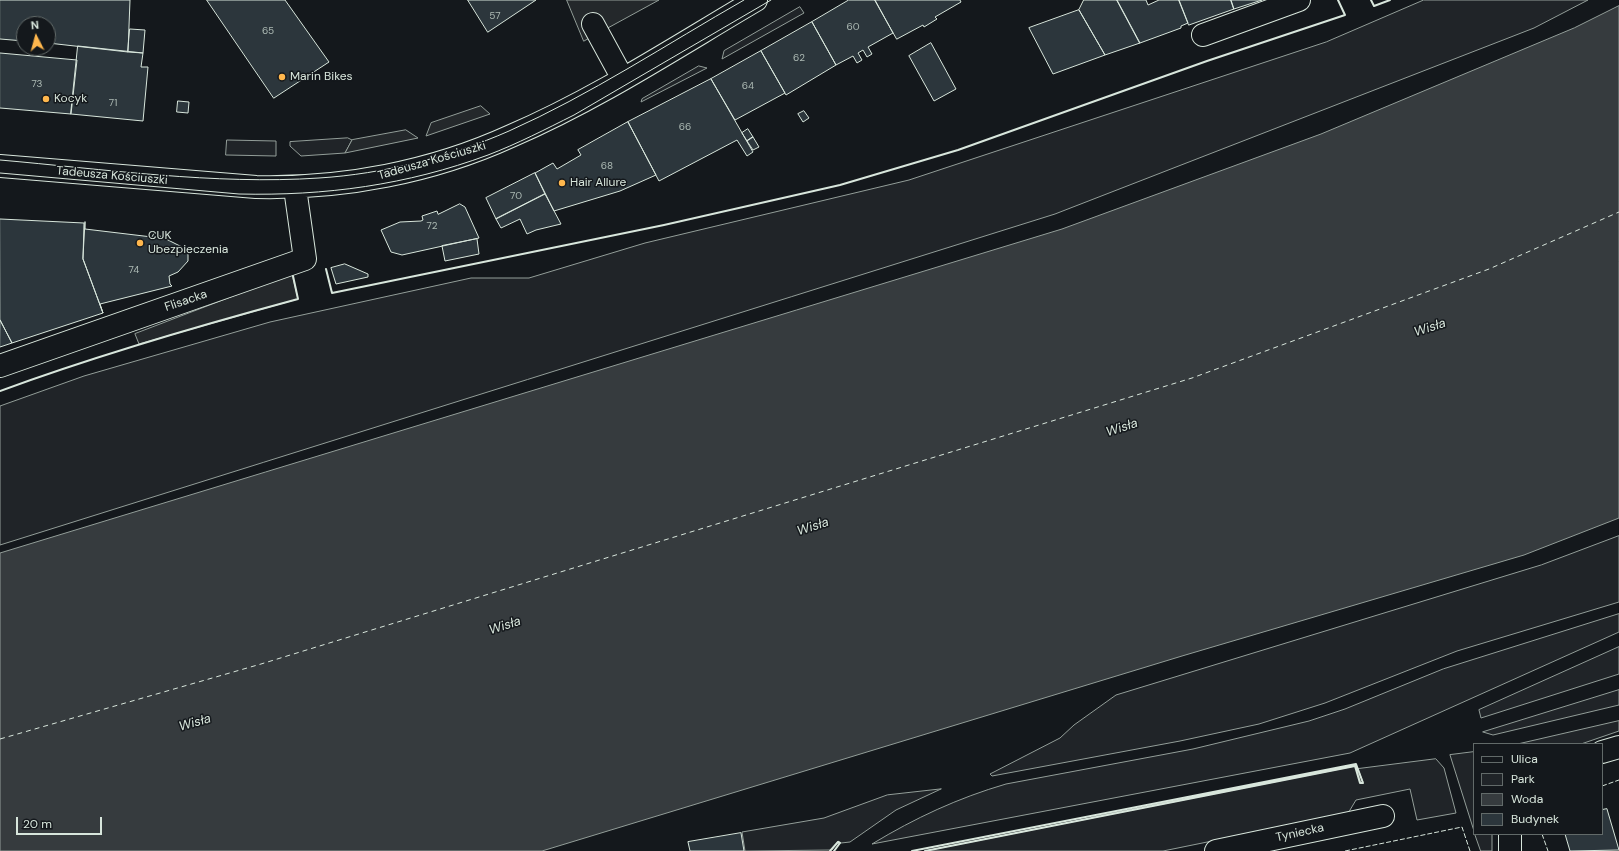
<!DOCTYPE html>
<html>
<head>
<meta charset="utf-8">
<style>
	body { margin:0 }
	#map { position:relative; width:1619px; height:851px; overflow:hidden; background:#14181c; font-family:"DM Sans",sans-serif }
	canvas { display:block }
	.legend { position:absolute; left:1473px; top:743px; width:130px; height:92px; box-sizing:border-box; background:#14181c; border:1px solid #626a69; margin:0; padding:5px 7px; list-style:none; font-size:12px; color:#d8e6dc }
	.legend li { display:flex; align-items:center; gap:8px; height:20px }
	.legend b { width:20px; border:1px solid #626a69 }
	.north { position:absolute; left:16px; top:16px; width:40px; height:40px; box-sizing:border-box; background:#14181c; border:1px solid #626a69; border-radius:50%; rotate:354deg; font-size:11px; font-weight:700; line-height:16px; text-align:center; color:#d8e6dc }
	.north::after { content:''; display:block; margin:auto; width:14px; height:18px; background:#ffb74d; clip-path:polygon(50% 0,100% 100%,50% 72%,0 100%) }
	.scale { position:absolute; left:16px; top:817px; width:86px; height:18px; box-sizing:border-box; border:2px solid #d8e6dc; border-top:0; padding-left:5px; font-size:12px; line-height:14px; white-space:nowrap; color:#d8e6dc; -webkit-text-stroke:3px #14181c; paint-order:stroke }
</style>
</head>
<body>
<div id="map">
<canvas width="1619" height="851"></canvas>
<ul class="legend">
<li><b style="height:5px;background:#14181c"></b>Ulica</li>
<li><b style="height:11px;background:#202428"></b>Park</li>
<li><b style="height:11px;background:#363b3e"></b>Woda</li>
<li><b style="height:11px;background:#2c363c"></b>Budynek</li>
</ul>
<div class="north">N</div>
<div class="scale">20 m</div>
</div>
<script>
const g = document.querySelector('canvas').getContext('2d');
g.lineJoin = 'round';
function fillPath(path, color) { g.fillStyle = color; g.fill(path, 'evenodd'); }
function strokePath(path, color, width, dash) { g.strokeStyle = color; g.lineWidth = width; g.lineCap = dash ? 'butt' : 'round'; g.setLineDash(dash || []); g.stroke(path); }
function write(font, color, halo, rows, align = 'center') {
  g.font = font + ' "DM Sans",sans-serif'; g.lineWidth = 3; g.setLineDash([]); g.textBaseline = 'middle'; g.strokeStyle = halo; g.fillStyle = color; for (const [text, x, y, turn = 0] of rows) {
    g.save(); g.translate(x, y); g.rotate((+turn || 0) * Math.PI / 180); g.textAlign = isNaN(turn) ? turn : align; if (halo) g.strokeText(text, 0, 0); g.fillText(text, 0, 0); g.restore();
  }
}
const green = new Path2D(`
	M 1424,0 L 1588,0 L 1534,28 L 1055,214 L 0,545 L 0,406 L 84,376 L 270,322 L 471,278 L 529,278 L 645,243 L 909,180 L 1326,42 Z
	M 800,7 L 804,13 L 722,59 L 724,51 Z
	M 699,66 L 707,68 L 641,102 L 642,99 Z
	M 348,138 L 352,140 L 345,153 L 301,156 L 290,146 L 290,142 Z
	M 227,140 L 276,141 L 276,156 L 226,155 Z
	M 1619,536 L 1619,602 L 1457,651 L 1325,703 L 1259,724 L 1180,741 L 992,776 L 990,774 L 1060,738 L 1074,725 L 1116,695 L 1541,565 Z
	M 1619,614 L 1619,632 L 1350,753 L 872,844 C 915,818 958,798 1006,784 L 1193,749 L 1309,721 L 1345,709 L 1443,669 Z
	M 1619,647 L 1619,674 L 1481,718 L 1479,710 Z
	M 1619,690 L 1619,705 L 1493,735 L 1483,732 Z
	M 1619,721 L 1619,731 L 1581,744 L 1518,744 Z
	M 1474,752 L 1474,831 L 1450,755 Z
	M 1436,759 L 1444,768 L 1456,813 L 1417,820 L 1410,789 L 1356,800 L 1347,815 L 1286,826 L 1163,851 L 925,851 L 1355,766 L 1361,783 L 1363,782 L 1358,769 Z
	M 941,789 L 896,810 L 850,842 L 841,843 L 838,841 L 832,850 L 745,851 L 742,832 L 824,818 L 887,795 Z
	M 1475,834 L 1492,834 L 1492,851 L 1481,851 Z`);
fillPath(green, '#202428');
strokePath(green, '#939e99', 1);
const parking = new Path2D(`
	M 567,0 L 659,0 L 584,41 Z
	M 481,106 L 490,114 L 426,136 L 431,123 Z
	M 406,130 L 418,138 L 345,153 L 352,140 Z
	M 292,274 L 298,299 L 139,344 L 135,334 Z`);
fillPath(parking, '#24282b');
strokePath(parking, '#939e99', 1);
const water = new Path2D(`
	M 1619,6 L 1619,518 L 1524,555 L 1182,656 L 542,851 L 0,851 L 0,553 L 1062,229 L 1321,134 L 1574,28 Z`);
fillPath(water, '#363b3e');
strokePath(water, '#939e99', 1);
strokePath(new Path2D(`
	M 0,739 L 261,664 L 1192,378 L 1489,269 L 1619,212`), '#d8e6dc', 1, [5, 4]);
const building = new Path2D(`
	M 0,0 L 130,0 L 128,52 L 48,43 L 48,24 L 24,24 L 24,41 L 0,39 Z
	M 207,0 L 285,0 L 329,62 L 274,98 Z
	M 468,0 L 536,0 L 488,32 Z
	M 849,0 L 875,0 L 893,33 L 868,47 L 872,54 L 867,57 L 863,50 L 858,53 L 862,60 L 857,63 L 853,56 L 836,65 L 812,22 Z
	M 875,0 L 960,0 L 961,2 L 935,17 L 937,19 L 924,27 L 923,25 L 897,39 Z
	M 1084,0 L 1117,0 L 1140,43 L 1105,55 L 1079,10 Z
	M 1117,0 L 1146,0 L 1148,5 L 1159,0 L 1179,0 L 1188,23 L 1181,26 L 1181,28 L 1140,43 Z
	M 1179,0 L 1231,0 L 1234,9 L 1189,25 Z
	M 1231,0 L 1262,0 L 1234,9 Z
	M 1079,10 L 1105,55 L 1053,74 L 1029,28 Z
	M 812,22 L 836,65 L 786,95 L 761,51 Z
	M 130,29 L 145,30 L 143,53 L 128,52 Z
	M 931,43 L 956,89 L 934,101 L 909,56 Z
	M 78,46 L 143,53 L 141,67 L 148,67 L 143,121 L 71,114 Z
	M 761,51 L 785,93 L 735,120 L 711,79 Z
	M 0,53 L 77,60 L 71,114 L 0,108 Z
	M 711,79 L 753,152 L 747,156 L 737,140 L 659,181 L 628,122 Z
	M 178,101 L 189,102 L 188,113 L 177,112 Z
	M 804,111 L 809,118 L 803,122 L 798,114 Z
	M 628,122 L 656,175 L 620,191 L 554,211 L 535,173 L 553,163 L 557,169 L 581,155 L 578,150 Z
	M 748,129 L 753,137 L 747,141 L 742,133 Z
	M 753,137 L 759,147 L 753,150 L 747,141 Z
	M 535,173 L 545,194 L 496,219 L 486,198 Z
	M 545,194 L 561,224 L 536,230 L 527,234 L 520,219 L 501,228 L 496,219 Z
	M 460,204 L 465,207 L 479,238 L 402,255 L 391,252 L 381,230 L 400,222 L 421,221 L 423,220 L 422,216 L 437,211 L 438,214 Z
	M 0,219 L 84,223 L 83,259 L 103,313 L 12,343 L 0,320 Z
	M 85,222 L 85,229 L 152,237 L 154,233 L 182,247 L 188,253 L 188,261 L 178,272 L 169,276 L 170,284 L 172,286 L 100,304 L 103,313 L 83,259 Z
	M 477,239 L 479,254 L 445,261 L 442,246 Z
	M 345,264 L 368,274 L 368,277 L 336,284 L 331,268 Z
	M 0,320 L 12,343 L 0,347 Z
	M 1607,809 L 1619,850 L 1570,851 L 1565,834 L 1602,834 L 1602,810 Z
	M 741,833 L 744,851 L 690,851 L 688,842 Z`);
fillPath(building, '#2c363c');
strokePath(building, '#d8e6dc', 1);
const minor = new Path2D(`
	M 593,24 L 623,79
	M 1203,35 L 1299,0
	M 0,166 L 256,187 C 343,189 432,172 511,136 C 597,99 676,47 756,0
	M 0,366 L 305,259 L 295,188
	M 1602,752 L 1619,747
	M 1216,851 L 1383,816
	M 1510,851 L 1510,834`);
strokePath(minor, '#d8e6dc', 24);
strokePath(minor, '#14181c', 22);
strokePath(new Path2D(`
	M 0,160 C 103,169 215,185 319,178 C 383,174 450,157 509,131 C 590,95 667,44 744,0
	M 0,173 L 239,194 C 325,196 407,185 488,155 C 517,144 546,129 574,115 L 771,0`), '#d8e6dc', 1);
strokePath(new Path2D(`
	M 1602,786 L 1619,780
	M 1542,834 L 1548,851
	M 1345,851 L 1462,827 L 1470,851`), '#d8e6dc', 1, [5, 2]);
strokePath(new Path2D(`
	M 1371,0 L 1374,6 L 1390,0
	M 326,269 L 332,293 L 664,225 L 840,185 L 958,150 L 1207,61 L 1345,15 L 1338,0
	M 0,391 C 98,355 198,326 298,299 L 293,276
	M 830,851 L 838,842 L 840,843
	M 834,851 L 840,843
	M 912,851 L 1356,764 L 1363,783 L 1360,783 L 1355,766 L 925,851`), '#d8e6dc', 2);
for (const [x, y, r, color] of [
	[282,77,4,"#ffb74d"],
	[46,99,4,"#ffb74d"],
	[562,183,4,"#ffb74d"],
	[140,243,4,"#ffb74d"]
]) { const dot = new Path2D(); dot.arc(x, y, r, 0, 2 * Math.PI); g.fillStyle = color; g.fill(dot); strokePath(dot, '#14181c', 1.5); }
write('10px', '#adbab4', null, [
	["57",495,16],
	["60",853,27],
	["65",268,31],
	["62",799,58],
	["73",37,84],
	["64",748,86],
	["71",113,103],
	["66",685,127],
	["68",607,166],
	["70",516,196],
	["72",432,226],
	["74",134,270]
]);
write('12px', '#d8e6dc', '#14181c', [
	["Marin Bikes",290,77],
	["Kocyk",54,99],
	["Hair Allure",570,183],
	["CUK",148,236],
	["Ubezpieczenia",148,250]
], 'left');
write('12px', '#d8e6dc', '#14181c', [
	["Tadeusza Kościuszki",432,161,-16],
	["Tadeusza Kościuszki",112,176,5],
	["Flisacka",186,301,-19],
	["Tyniecka",1300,833,-12]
]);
write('italic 13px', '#d8e6dc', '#14181c', [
	["Wisła",1430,328,-18],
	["Wisła",1122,428,-18],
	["Wisła",813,527,-18],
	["Wisła",505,626,-18],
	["Wisła",195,723,-16]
]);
</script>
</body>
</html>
